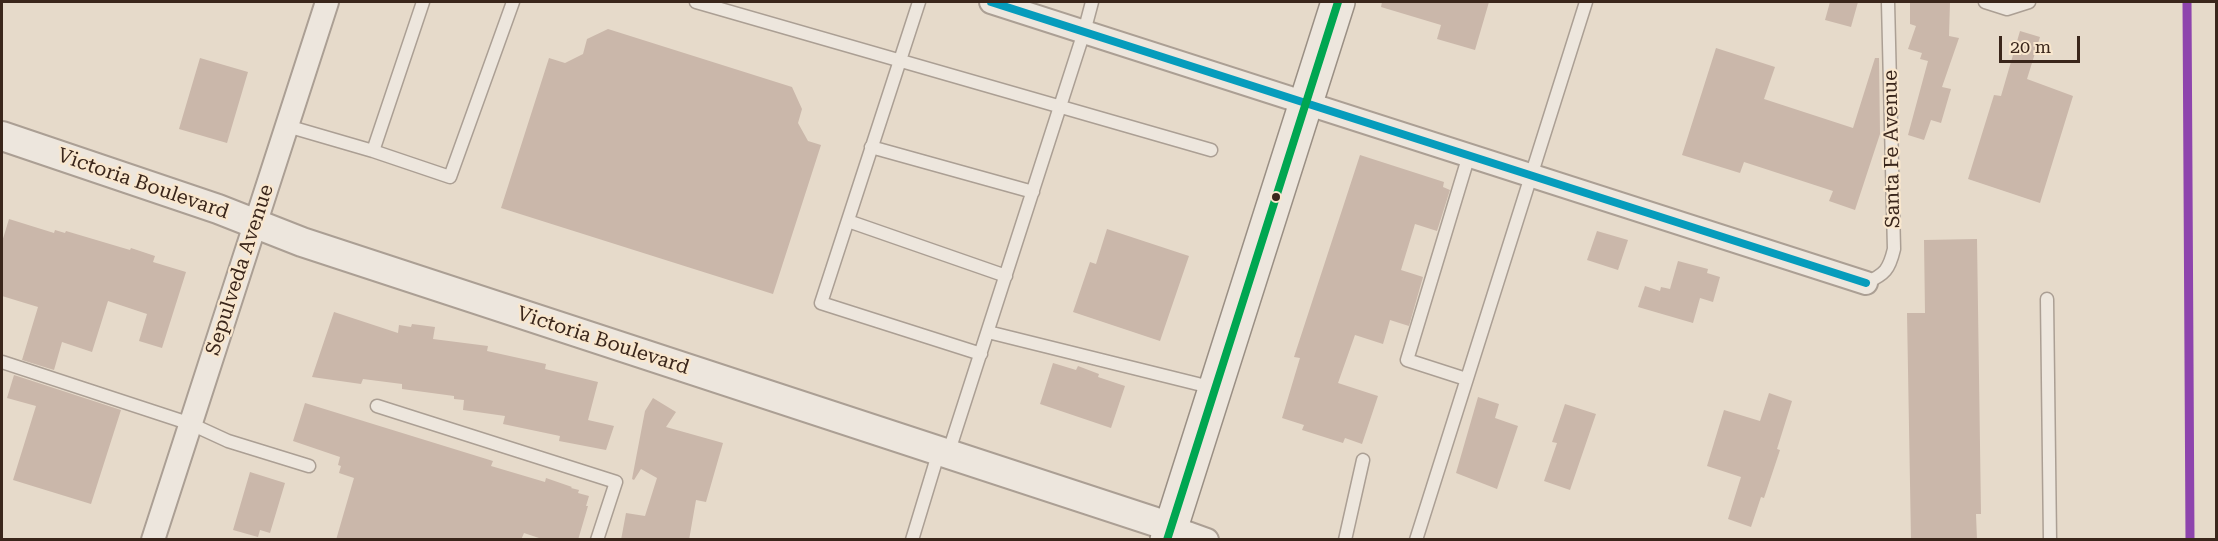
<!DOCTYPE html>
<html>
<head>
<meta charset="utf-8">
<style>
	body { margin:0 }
	#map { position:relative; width:2218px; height:541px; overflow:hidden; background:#e6daca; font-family:"Roboto Serif",serif }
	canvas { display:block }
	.frame { position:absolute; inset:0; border:3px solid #3a261b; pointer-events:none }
	.scale { position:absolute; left:1999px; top:36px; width:81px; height:27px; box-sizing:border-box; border:3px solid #3a261b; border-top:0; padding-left:8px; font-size:18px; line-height:21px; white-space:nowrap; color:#3a261b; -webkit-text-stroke:4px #f9e7ce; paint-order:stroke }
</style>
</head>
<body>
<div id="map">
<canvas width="2218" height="541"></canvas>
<div class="frame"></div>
<div class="scale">20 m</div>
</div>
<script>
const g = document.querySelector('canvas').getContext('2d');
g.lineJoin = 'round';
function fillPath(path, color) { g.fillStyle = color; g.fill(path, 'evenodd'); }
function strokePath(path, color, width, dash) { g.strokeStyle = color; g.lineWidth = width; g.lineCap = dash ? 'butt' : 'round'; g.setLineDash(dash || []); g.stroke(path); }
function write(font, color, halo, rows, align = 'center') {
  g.font = font + ' "Roboto Serif",serif'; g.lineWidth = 4.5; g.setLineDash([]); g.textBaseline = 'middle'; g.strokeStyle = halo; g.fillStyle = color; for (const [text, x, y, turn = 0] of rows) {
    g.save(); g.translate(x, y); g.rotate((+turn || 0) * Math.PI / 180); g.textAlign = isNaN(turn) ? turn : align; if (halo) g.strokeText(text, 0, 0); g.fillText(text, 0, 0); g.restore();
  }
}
fillPath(new Path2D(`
	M 1382,2 L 1489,2 L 1475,50 L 1437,39 L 1441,25 L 1381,7 Z
	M 1830,2 L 1858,2 L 1851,27 L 1825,20 Z
	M 1910,2 L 1950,2 L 1949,36 L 1959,38 L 1942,87 L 1951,89 L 1941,123 L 1931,120 L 1924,140 L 1908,135 L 1928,61 L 1920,59 L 1922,53 L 1908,49 L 1916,26 L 1910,24 Z
	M 608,29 L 792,87 L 802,109 L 798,123 L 808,141 L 821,145 L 773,294 L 501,208 L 549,58 L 565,63 L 583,54 L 587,39 Z
	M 2020,31 L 2040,37 L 2027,79 L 2073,96 L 2040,203 L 1968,179 L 1994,95 L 2001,96 Z
	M 1716,48 L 1775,67 L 1764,99 L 1853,128 L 1875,58 L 1879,58 L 1880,134 L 1855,210 L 1829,201 L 1833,191 L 1744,162 L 1740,173 L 1682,155 Z
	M 200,58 L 248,72 L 227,143 L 179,129 Z
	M 1360,155 L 1444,182 L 1443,187 L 1450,190 L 1437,231 L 1415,224 L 1401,270 L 1423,277 L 1409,326 L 1390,320 L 1383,344 L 1355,335 L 1338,383 L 1378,396 L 1362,444 L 1345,438 L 1343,443 L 1302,430 L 1304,425 L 1282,418 L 1300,358 L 1294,357 Z
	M 9,219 L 54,233 L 55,230 L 65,233 L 66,231 L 130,250 L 131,248 L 155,256 L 153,262 L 186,272 L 162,348 L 139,341 L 147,314 L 108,301 L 92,352 L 62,342 L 54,370 L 22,360 L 38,307 L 2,296 L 2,242 Z
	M 1107,229 L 1189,256 L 1160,341 L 1073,312 L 1090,262 L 1096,264 Z
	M 1597,231 L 1628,240 L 1618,270 L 1587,260 Z
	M 1977,239 L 1981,514 L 1976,514 L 1977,540 L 1911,540 L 1907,313 L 1925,313 L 1924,240 Z
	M 1678,261 L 1708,269 L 1707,273 L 1720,277 L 1713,302 L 1700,298 L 1693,323 L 1638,307 L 1645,286 L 1660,291 L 1661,287 L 1670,289 Z
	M 334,312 L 398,333 L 399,325 L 411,327 L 412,324 L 435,327 L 433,339 L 488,346 L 487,351 L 546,364 L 545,369 L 598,382 L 588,420 L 614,426 L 606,450 L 559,441 L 560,436 L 503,424 L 505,416 L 463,410 L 464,400 L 454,399 L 454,396 L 402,389 L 402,384 L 363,379 L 361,384 L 312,377 Z
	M 1053,363 L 1076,370 L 1078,366 L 1099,374 L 1098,377 L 1125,386 L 1111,428 L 1040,404 Z
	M 14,375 L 121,410 L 91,504 L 13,480 L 36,406 L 7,398 Z
	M 1769,393 L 1792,401 L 1777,449 L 1780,450 L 1764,498 L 1761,497 L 1751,527 L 1728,519 L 1741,477 L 1707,466 L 1724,410 L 1760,421 Z
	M 1478,397 L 1499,404 L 1495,418 L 1518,426 L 1497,489 L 1456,473 Z
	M 653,398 L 676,412 L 666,427 L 723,443 L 706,502 L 696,500 L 689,540 L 621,540 L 626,513 L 645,516 L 657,478 L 641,469 L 634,480 L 632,479 L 645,411 Z
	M 305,403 L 493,461 L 491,466 L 545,482 L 546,478 L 572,487 L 571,488 L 579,490 L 578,493 L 589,496 L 586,506 L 588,506 L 578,540 L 545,540 L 524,533 L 521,540 L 336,540 L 354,478 L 339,473 L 341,466 L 338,465 L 340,457 L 293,441 Z
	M 1565,404 L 1596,414 L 1570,490 L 1544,481 L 1557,443 L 1552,442 Z
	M 250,472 L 285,483 L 270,533 L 260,530 L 258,537 L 233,530 Z`), '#cab7aa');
const service = new Path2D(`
	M 696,2 L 1211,150
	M 919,2 L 821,303 L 981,354
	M 1985,2 L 2007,9 L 2029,2
	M 287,126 L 373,151 L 450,177 L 513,2
	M 871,147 L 1033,192
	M 373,151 L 423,2
	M 848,221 L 1006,276
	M 1866,283 C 1885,274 1889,270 1894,249 L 1888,2
	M 2047,299 L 2050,540
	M 988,332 L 1214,388
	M 2,362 L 191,424 L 228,441 L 309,466
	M 1466,379 L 1407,360 L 1469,155
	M 377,406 L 616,482 L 597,540
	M 948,454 L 1084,32 L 1092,2
	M 912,540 L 939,451
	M 1345,540 L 1363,460
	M 1416,540 L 1586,2`);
const minor = new Path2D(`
	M 991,2 L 1866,283
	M 1171,527 L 1207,540
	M 153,540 L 327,2`);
const tertiary = new Path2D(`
	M 2,136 L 218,209 L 302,242 L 1171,527`);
const secondary = new Path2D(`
	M 1167,540 L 1338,2`);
strokePath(service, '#ab9f94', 15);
strokePath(minor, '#ab9f94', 26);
strokePath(tertiary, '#ab9f94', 32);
strokePath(secondary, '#9a8f84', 36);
strokePath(service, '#ede6dd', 12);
strokePath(minor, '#ede6dd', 22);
strokePath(tertiary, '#ede6dd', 28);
strokePath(secondary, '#ede6dd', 33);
strokePath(new Path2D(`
	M 991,2 L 1866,283`), '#069cbc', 8);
strokePath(new Path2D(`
	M 1167,540 L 1338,2`), '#00a651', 8);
strokePath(new Path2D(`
	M 2187,2 L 2190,540`), '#8e44ad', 9);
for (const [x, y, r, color] of [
	[1276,197,5,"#3a261b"]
]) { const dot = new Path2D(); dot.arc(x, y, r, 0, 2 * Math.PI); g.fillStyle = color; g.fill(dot); strokePath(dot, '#f9e7ce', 2); }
write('20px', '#3a261b', '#f9e7ce', [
	["Santa Fe Avenue",1892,149,-91],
	["Victoria Boulevard",143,184,19],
	["Sepulveda Avenue",240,270,-72],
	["Victoria Boulevard",603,341,18]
]);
</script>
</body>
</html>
